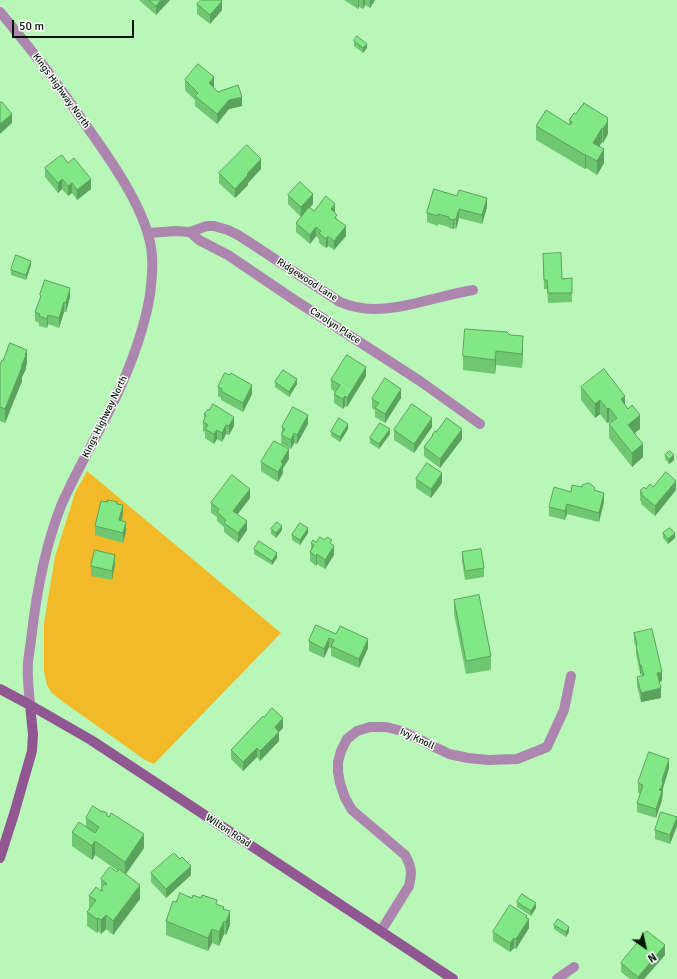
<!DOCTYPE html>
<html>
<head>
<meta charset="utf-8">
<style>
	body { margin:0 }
	#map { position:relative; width:677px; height:979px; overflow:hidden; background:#b9f7b9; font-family:Signika,sans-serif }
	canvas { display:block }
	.north { position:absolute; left:625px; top:927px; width:40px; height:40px; -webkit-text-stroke:3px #fff; paint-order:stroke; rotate:146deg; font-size:11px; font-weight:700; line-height:16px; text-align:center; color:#011602 }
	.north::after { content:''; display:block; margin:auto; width:14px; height:18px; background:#011602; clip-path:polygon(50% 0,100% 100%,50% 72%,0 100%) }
	.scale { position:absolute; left:12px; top:20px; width:122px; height:18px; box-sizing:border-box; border:2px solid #011602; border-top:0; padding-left:5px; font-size:12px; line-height:14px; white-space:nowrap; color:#011602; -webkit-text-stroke:3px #fff; paint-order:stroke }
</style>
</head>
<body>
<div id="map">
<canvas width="677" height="979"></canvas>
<div class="north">N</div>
<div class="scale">50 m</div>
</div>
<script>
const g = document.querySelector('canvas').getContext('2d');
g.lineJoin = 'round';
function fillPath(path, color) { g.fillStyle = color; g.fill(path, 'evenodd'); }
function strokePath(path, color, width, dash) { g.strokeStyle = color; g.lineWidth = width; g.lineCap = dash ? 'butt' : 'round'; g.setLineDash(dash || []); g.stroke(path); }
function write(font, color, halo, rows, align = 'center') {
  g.font = font + ' Signika,sans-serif'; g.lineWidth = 3; g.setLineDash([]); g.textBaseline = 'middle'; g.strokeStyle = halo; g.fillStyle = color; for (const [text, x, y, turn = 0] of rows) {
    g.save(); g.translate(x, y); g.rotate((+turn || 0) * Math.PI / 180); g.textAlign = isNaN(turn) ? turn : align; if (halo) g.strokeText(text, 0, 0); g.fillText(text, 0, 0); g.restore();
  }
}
fillPath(new Path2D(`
	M 87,471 L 281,633 L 154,764 L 145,760 L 62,701 L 52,693 L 47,685 L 44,672 L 44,623 L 55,557 L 75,493 Z`), '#f2b929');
strokePath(new Path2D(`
	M 0,12 C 16,31 31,50 46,69 C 61,89 75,110 90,131 C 112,162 142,205 150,242 C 154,259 152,278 150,295 C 144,330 131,365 116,397 C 99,434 77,468 61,506 C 45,547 37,589 32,632 C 31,642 29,653 28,663 C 27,676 29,691 30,705
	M 190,232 L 199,240 L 228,255 L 293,299 L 420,381 L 480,424
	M 148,233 L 176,231 L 190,232 L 207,226 L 214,226 L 228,230 L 238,235 L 249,242 L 340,302 C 372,316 405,306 437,298 C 449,295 461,292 473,290
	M 381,931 L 409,886 C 412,873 412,867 405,855 L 352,810 L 345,798 L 340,783 L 338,772 L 338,762 L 341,751 L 347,739 L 357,731 L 370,727 L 386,727 L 402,731 L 449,754 L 468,758 L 488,760 L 517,759 L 547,747 L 564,710 L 571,676
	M 557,979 L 574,967`), '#ad86af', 10);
strokePath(new Path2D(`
	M 0,689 L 30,705 L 91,740 L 453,979
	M 0,858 L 14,814 L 32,751 L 33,734 L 30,705`), '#905793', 10);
fillPath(new Path2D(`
	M 139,0 L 170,0 L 156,15 Z
	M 344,0 L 375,0 L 370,8 L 365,5 L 363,9 L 359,7 L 358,9 Z
	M 197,4 L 222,10 L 210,24 L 197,14 Z
	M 354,41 L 367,48 L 363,53 L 354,46 Z
	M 185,80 L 214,87 L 213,87 L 218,92 L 242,106 L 229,109 L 217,124 L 195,106 L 195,100 L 185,90 Z
	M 608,118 L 608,134 L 603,143 L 602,142 L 599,146 L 604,163 L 597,175 L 586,168 L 585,169 L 536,140 L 536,126 L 569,124 L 569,120 Z
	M 68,163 L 91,189 L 77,200 L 72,193 L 68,196 L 62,189 L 58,193 L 45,177 L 45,168 Z
	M 261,169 L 248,183 L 248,185 L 235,198 L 219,183 L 219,173 Z
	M 434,189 L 487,207 L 482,224 L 459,218 L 456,229 L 454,228 L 453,229 L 449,228 L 449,227 L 438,224 L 438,226 L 427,222 L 427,213 Z
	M 288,195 L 313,204 L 310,207 L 314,211 L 335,213 L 337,220 L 346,236 L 334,250 L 328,246 L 326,248 L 319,243 L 319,239 L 316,236 L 310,244 L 296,232 L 296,223 L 301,217 L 288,204 Z
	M 543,254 L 562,279 L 572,278 L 572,302 L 548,303 L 547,289 L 544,289 Z
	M 31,265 L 26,280 L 11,275 L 11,270 Z
	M 40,295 L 70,297 L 66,312 L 64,312 L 59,328 L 48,324 L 47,328 L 39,326 L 39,323 L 35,321 L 35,312 L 40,300 Z
	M 510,335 L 523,350 L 522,368 L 496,365 L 495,374 L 463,370 L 463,356 Z
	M 27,363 L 26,366 L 26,369 L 22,377 L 22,381 L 5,423 L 0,421 L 0,365 Z
	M 366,376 L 347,407 L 345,406 L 343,409 L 334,403 L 334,394 L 335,392 L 331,389 L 331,380 Z
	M 275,382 L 297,384 L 289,397 L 275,387 Z
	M 218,387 L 252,394 L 243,412 L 221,400 L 221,398 L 218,396 Z
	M 581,387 L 625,405 L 640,429 L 635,433 L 643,457 L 632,467 L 609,438 L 609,424 L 610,423 L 609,422 L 607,423 L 600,414 L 595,418 L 581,400 Z
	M 401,398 L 385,423 L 375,417 L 375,410 L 372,408 L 372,399 Z
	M 204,414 L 234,426 L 229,435 L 226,434 L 222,442 L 217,439 L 214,444 L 205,438 L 205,433 L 203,431 L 203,422 L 204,419 Z
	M 308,424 L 297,444 L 294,443 L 291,449 L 281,444 L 282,427 Z
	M 432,427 L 414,453 L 394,440 L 394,430 Z
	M 348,429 L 340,442 L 331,436 L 331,432 Z
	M 436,432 L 462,439 L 440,468 L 424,456 L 424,447 L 432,437 L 432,435 Z
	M 390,434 L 379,449 L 370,443 L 370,438 Z
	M 665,455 L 674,460 L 669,464 L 665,459 Z
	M 289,459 L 283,468 L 283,473 L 278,482 L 261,471 L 261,462 Z
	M 416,479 L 442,483 L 431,498 L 416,488 Z
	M 653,487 L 676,490 L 655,516 L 641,504 L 641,501 L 640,501 L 640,491 L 646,489 Z
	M 595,491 L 604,502 L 599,522 L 567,514 L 565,520 L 549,516 L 549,507 L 571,492 Z
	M 250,498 L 238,514 L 247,530 L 238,543 L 224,532 L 224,527 L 217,521 L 217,517 L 211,513 L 211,503 Z
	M 107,502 L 117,504 L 123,515 L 121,521 L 126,531 L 123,543 L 95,535 L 95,526 Z
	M 271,529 L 282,530 L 276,538 L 271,534 Z
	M 308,533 L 300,545 L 292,540 L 292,535 Z
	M 663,533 L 675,538 L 668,544 L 663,538 Z
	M 316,542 L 332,544 L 334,555 L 325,569 L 317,564 L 316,566 L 310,561 L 310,552 L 311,550 L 311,543 Z
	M 254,549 L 277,558 L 272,565 L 254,554 Z
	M 462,552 L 484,568 L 484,577 L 465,580 L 462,561 Z
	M 115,564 L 112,580 L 91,576 L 91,566 Z
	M 454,600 L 491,656 L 491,670 L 466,674 L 454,614 Z
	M 316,625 L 368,648 L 359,668 L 331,656 L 331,648 L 329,647 L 324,658 L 309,651 L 309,641 Z
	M 634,633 L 662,681 L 659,682 L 661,698 L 641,702 L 637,686 L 637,677 L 642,676 L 641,674 L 640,674 L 636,654 L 636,647 L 634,642 Z
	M 283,728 L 279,732 L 279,741 L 260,761 L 257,757 L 243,771 L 231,759 L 231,750 Z
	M 669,768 L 663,788 L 662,800 L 656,818 L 637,812 L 637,803 L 640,793 L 638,793 L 638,783 Z
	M 107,816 L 144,848 L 126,874 L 140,899 L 113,935 L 106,929 L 101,934 L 98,931 L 97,933 L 87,926 L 87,912 L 89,909 L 89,896 L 101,891 L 101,879 L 117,872 L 118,871 L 95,855 L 92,860 L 72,846 L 72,832 L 86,827 L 86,818 Z
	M 677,826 L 670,844 L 655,839 L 655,830 Z
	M 151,873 L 191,875 L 166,898 L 151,882 Z
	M 192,898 L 217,904 L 224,909 L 230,925 L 226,935 L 224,934 L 219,946 L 212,943 L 208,951 L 166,935 L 166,921 L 176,902 Z
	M 517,902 L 536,908 L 531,916 L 517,907 Z
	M 554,925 L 569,932 L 566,937 L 554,929 Z
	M 529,928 L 516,949 L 514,948 L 510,952 L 493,941 L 493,932 Z
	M 665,955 L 644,979 L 630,979 L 621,972 L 621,963 Z`), '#70c772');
fillPath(new Path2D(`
	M 161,0 L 170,0 L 156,15 L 156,6 Z
	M 358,0 L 359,0 L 359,7 L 358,9 Z
	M 363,0 L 365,0 L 365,5 L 363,9 Z
	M 370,0 L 375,0 L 370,8 Z
	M 222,1 L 222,10 L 210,24 L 210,15 Z
	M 367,44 L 367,48 L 363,53 L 363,48 Z
	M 214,77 L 214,87 L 209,92 L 209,83 Z
	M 242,97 L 242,106 L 229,109 L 217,124 L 217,114 L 229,100 Z
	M 12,114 L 12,123 L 0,134 L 0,124 Z
	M 608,118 L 608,134 L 603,143 L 603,129 Z
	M 602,128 L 602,142 L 593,156 L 593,143 Z
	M 604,149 L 604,163 L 597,175 L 597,161 Z
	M 585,155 L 586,155 L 586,168 L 585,169 Z
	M 261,159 L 261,169 L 248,183 L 248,185 L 235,198 L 235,189 L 247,174 Z
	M 62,179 L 62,189 L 58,193 L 58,183 Z
	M 91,179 L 91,189 L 77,200 L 77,190 Z
	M 72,183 L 72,193 L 68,196 L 68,186 Z
	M 313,194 L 313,204 L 301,217 L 301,207 Z
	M 487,198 L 487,207 L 482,224 L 482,215 Z
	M 335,204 L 335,213 L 331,209 Z
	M 459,209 L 459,218 L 456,229 L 456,219 Z
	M 454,219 L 454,228 L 453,229 L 453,220 Z
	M 346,226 L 346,236 L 334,250 L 334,241 Z
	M 316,227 L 316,236 L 310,244 L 310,235 Z
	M 328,236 L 328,246 L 326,248 L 326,239 Z
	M 31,261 L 31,265 L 26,280 L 26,275 Z
	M 70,288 L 70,297 L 66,312 L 66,303 Z
	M 64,302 L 64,312 L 59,328 L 59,318 Z
	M 48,315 L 48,324 L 47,328 L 47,319 Z
	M 523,336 L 523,350 L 522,368 L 522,354 Z
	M 27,350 L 27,363 L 26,366 L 26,369 L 22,377 L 22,381 L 5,423 L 5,409 Z
	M 496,351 L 496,365 L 495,374 L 495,360 Z
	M 366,367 L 366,376 L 347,407 L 347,398 Z
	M 297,379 L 297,384 L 289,397 L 289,392 Z
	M 252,385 L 252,394 L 243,412 L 243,403 Z
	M 401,389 L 401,398 L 385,423 L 385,414 Z
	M 345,396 L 345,406 L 343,409 L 343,399 Z
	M 625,396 L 625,409 L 621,399 Z
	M 600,400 L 600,414 L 595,418 L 595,404 Z
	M 609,408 L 609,422 L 607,423 L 607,409 Z
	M 308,415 L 308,424 L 297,444 L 297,435 Z
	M 640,415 L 640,429 L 628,438 L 628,425 Z
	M 234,417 L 234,426 L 229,435 L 229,426 Z
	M 432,418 L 432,427 L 414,453 L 414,444 Z
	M 348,424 L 348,429 L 340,442 L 340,437 Z
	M 226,425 L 226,434 L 222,442 L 222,433 Z
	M 390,429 L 390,434 L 379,449 L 379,444 Z
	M 462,429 L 462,439 L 440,468 L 440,459 Z
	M 217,430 L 217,439 L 214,444 L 214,434 Z
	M 294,433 L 294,443 L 291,449 L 291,440 Z
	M 643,444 L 643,457 L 632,467 L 632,453 Z
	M 289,449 L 289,459 L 283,468 L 283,473 L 278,482 L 278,472 L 281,462 Z
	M 674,455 L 674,460 L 669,464 L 669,459 Z
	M 442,473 L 442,483 L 431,498 L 431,489 Z
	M 676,481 L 676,490 L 655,516 L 655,506 Z
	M 250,489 L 250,498 L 233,520 L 233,511 Z
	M 604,493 L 604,502 L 599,522 L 599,513 Z
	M 567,504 L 567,514 L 565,520 L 565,511 Z
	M 123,505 L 123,515 L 119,529 L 119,520 Z
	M 247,521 L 247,530 L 238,543 L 238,533 Z
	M 126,522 L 126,531 L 123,543 L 123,533 Z
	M 282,526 L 282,530 L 276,538 L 276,533 Z
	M 308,528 L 308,533 L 300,545 L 300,540 Z
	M 675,533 L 675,538 L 668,544 L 668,539 Z
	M 334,546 L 334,555 L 325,569 L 325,560 Z
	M 277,553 L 277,558 L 272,565 L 272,561 Z
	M 317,554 L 317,564 L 316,566 L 316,556 Z
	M 115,555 L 115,564 L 112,580 L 112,571 Z
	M 329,638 L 329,647 L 324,658 L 324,649 Z
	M 368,639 L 368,648 L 359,668 L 359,659 Z
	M 640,665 L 641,665 L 641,674 L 640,674 Z
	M 662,672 L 662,681 L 657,682 L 657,673 Z
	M 661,688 L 661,698 L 641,702 L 641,693 Z
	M 283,718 L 283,728 L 275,736 L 275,727 Z
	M 279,732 L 279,741 L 260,761 L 260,751 Z
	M 257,748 L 257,757 L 243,771 L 243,762 Z
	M 669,759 L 669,768 L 663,788 L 662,800 L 656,818 L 656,809 L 659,790 Z
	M 677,817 L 677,826 L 670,844 L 670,835 Z
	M 144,834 L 144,848 L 125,875 L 125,862 Z
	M 95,841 L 95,855 L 92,860 L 92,846 Z
	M 191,866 L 191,875 L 166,898 L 166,889 Z
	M 140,885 L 140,899 L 113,935 L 113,921 Z
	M 536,903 L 536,908 L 531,916 L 531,911 Z
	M 224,907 L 224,934 L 219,946 L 219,932 Z
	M 230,911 L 230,925 L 226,935 L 226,922 Z
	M 106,915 L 106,929 L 101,934 L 101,920 Z
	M 527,916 L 527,921 L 529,919 L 529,928 L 516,949 L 516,939 Z
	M 98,918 L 98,931 L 97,933 L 97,919 Z
	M 569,927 L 569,932 L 566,937 L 566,932 Z
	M 212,929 L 212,943 L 208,951 L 208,938 Z
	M 514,938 L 514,948 L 510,952 L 510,943 Z
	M 665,945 L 665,955 L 644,979 L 638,979 L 638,977 Z`), '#5ba25d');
const building = new Path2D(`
	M 149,0 L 161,0 L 156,6 Z
	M 201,0 L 221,0 L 222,1 L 210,15 L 197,4 Z
	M 357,36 L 367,44 L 363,48 L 354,41 Z
	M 198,64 L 214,77 L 209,83 L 218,92 L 238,85 L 242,97 L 229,100 L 217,114 L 195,96 L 198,93 L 185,80 Z
	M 2,102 L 12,114 L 0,124 L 0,103 Z
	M 584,103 L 608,118 L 607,120 L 608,121 L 603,129 L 602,128 L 593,143 L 604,149 L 597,161 L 586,155 L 585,155 L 536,126 L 546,110 L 570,125 L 572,122 L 569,120 L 574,113 L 576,114 L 582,105 L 583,105 Z
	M 247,145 L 261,159 L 247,174 L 248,175 L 235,189 L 219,173 Z
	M 62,155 L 68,163 L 74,158 L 91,179 L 77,190 L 72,183 L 68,186 L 62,179 L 58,183 L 45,168 Z
	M 300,182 L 313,194 L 301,207 L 288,195 Z
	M 434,189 L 457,196 L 459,190 L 487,198 L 482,215 L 459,209 L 456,219 L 454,219 L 453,220 L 449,219 L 449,217 L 438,214 L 438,216 L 427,213 Z
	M 326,196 L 335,204 L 331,209 L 337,215 L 335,218 L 346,226 L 334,241 L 328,236 L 326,239 L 319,233 L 321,231 L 316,227 L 310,235 L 296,223 L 309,207 L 314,211 Z
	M 561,253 L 562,279 L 572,278 L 572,293 L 548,293 L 547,280 L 544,280 L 543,254 Z
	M 16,255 L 31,261 L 26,275 L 11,270 Z
	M 45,280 L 70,288 L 66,303 L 64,302 L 59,318 L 48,315 L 47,319 L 39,316 L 40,314 L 35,312 L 41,296 L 40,295 Z
	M 465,329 L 507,332 L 510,335 L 523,336 L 522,354 L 496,351 L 495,360 L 463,356 Z
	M 10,343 L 27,350 L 25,355 L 26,355 L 21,367 L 22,367 L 5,409 L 0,407 L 0,365 L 2,360 L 3,360 Z
	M 347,355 L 366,367 L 347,398 L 345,396 L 343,399 L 334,394 L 340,385 L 331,380 Z
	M 604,369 L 625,396 L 621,399 L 628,409 L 632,405 L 640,415 L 628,425 L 643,444 L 632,453 L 609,424 L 617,418 L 609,408 L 607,409 L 600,400 L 595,404 L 581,387 Z
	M 283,370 L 297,379 L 289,392 L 275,382 Z
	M 225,373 L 230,375 L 231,373 L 252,385 L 243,403 L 221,391 L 222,389 L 218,387 Z
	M 385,378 L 401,389 L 385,414 L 375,408 L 379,403 L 372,399 Z
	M 213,404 L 234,417 L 229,426 L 226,425 L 222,433 L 217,430 L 214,434 L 205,429 L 208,425 L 203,422 L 206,415 L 204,414 L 208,409 L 209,410 Z
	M 412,404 L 432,418 L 414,444 L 394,430 Z
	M 293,407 L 308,415 L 297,435 L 294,433 L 291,440 L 281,435 L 285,429 L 282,427 Z
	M 339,418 L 348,424 L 340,437 L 331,432 Z
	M 447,418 L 462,429 L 440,459 L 424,447 L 433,435 L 432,435 L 435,431 L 436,432 Z
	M 380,423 L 390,429 L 379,444 L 370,438 Z
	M 274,441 L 289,449 L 281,462 L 283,464 L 278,472 L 261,462 Z
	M 670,451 L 674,455 L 669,459 L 665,455 Z
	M 427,463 L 442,473 L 431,489 L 416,479 Z
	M 666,472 L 676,481 L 655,506 L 641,494 L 642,493 L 640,491 L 644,487 L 646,489 L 650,484 L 653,487 Z
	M 232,475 L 250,489 L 233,511 L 247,521 L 238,533 L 224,523 L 226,520 L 217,512 L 219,509 L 211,503 Z
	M 589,483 L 592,485 L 595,488 L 594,490 L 604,493 L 599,513 L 567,504 L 565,511 L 549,507 L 554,487 L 571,492 L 572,485 L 582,487 L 582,485 L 585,484 Z
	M 108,500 L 117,502 L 117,504 L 123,505 L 119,520 L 126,522 L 123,533 L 95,526 L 101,501 L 107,502 Z
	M 277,522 L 282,526 L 276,533 L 271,529 Z
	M 300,523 L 308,528 L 300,540 L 292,535 Z
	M 670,528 L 675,533 L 668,539 L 663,533 Z
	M 320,537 L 325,540 L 327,537 L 332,540 L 330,543 L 334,546 L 325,560 L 317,554 L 316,556 L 310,552 L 314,545 L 311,543 L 313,540 L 316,542 Z
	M 259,541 L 277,553 L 272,561 L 254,549 Z
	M 481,549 L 484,568 L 465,571 L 462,552 Z
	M 95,550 L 115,555 L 112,571 L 91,566 Z
	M 479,595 L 491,656 L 466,661 L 454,600 Z
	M 316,625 L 336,634 L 340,626 L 368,639 L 359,659 L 331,646 L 334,640 L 329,638 L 324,649 L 309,641 Z
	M 652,629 L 662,672 L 657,673 L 661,688 L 641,693 L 637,677 L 644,675 L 641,665 L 640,665 L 636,645 L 637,644 L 634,633 Z
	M 272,708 L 283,718 L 275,727 L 279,732 L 260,751 L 257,748 L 243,762 L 231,750 L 263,716 L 264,717 Z
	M 649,752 L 669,759 L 662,780 L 663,783 L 661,788 L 659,790 L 662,791 L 656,809 L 637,803 L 643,785 L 638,783 Z
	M 93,806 L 102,812 L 103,811 L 107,813 L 106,815 L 109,817 L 111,813 L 144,834 L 125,862 L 95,841 L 92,846 L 72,832 L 79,822 L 95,833 L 99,827 L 86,818 Z
	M 661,812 L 677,817 L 670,835 L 655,830 Z
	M 174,853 L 180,859 L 182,857 L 191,866 L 166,889 L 151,873 Z
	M 110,867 L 117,872 L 119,869 L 140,885 L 113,921 L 106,915 L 101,920 L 98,918 L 97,919 L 87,912 L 96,900 L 89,896 L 96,887 L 101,891 L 103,890 L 101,888 L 104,884 L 106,885 L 107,884 L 101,879 Z
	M 180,893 L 192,898 L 193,895 L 201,898 L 202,895 L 217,900 L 216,904 L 224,907 L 223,909 L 230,911 L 226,922 L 224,921 L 219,932 L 212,929 L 208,938 L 166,921 L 173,901 L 176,902 Z
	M 522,894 L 536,903 L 531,911 L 517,902 Z
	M 510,905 L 527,916 L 526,918 L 529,919 L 516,939 L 514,938 L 510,943 L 493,932 Z
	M 558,919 L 569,927 L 566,932 L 554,925 Z
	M 647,931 L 665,945 L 638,977 L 621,963 Z`);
fillPath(building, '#82e785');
strokePath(building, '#5ba25d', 1);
write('10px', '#011602', '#fff', [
	["Kings Highway North",61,91,54],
	["Ridgewood Lane",307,280,33],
	["Carolyn Place",335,326,33],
	["Kings Highway North",105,417,-64],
	["Ivy Knoll",417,739,25],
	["Wilton Road",228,831,33]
]);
</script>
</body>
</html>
